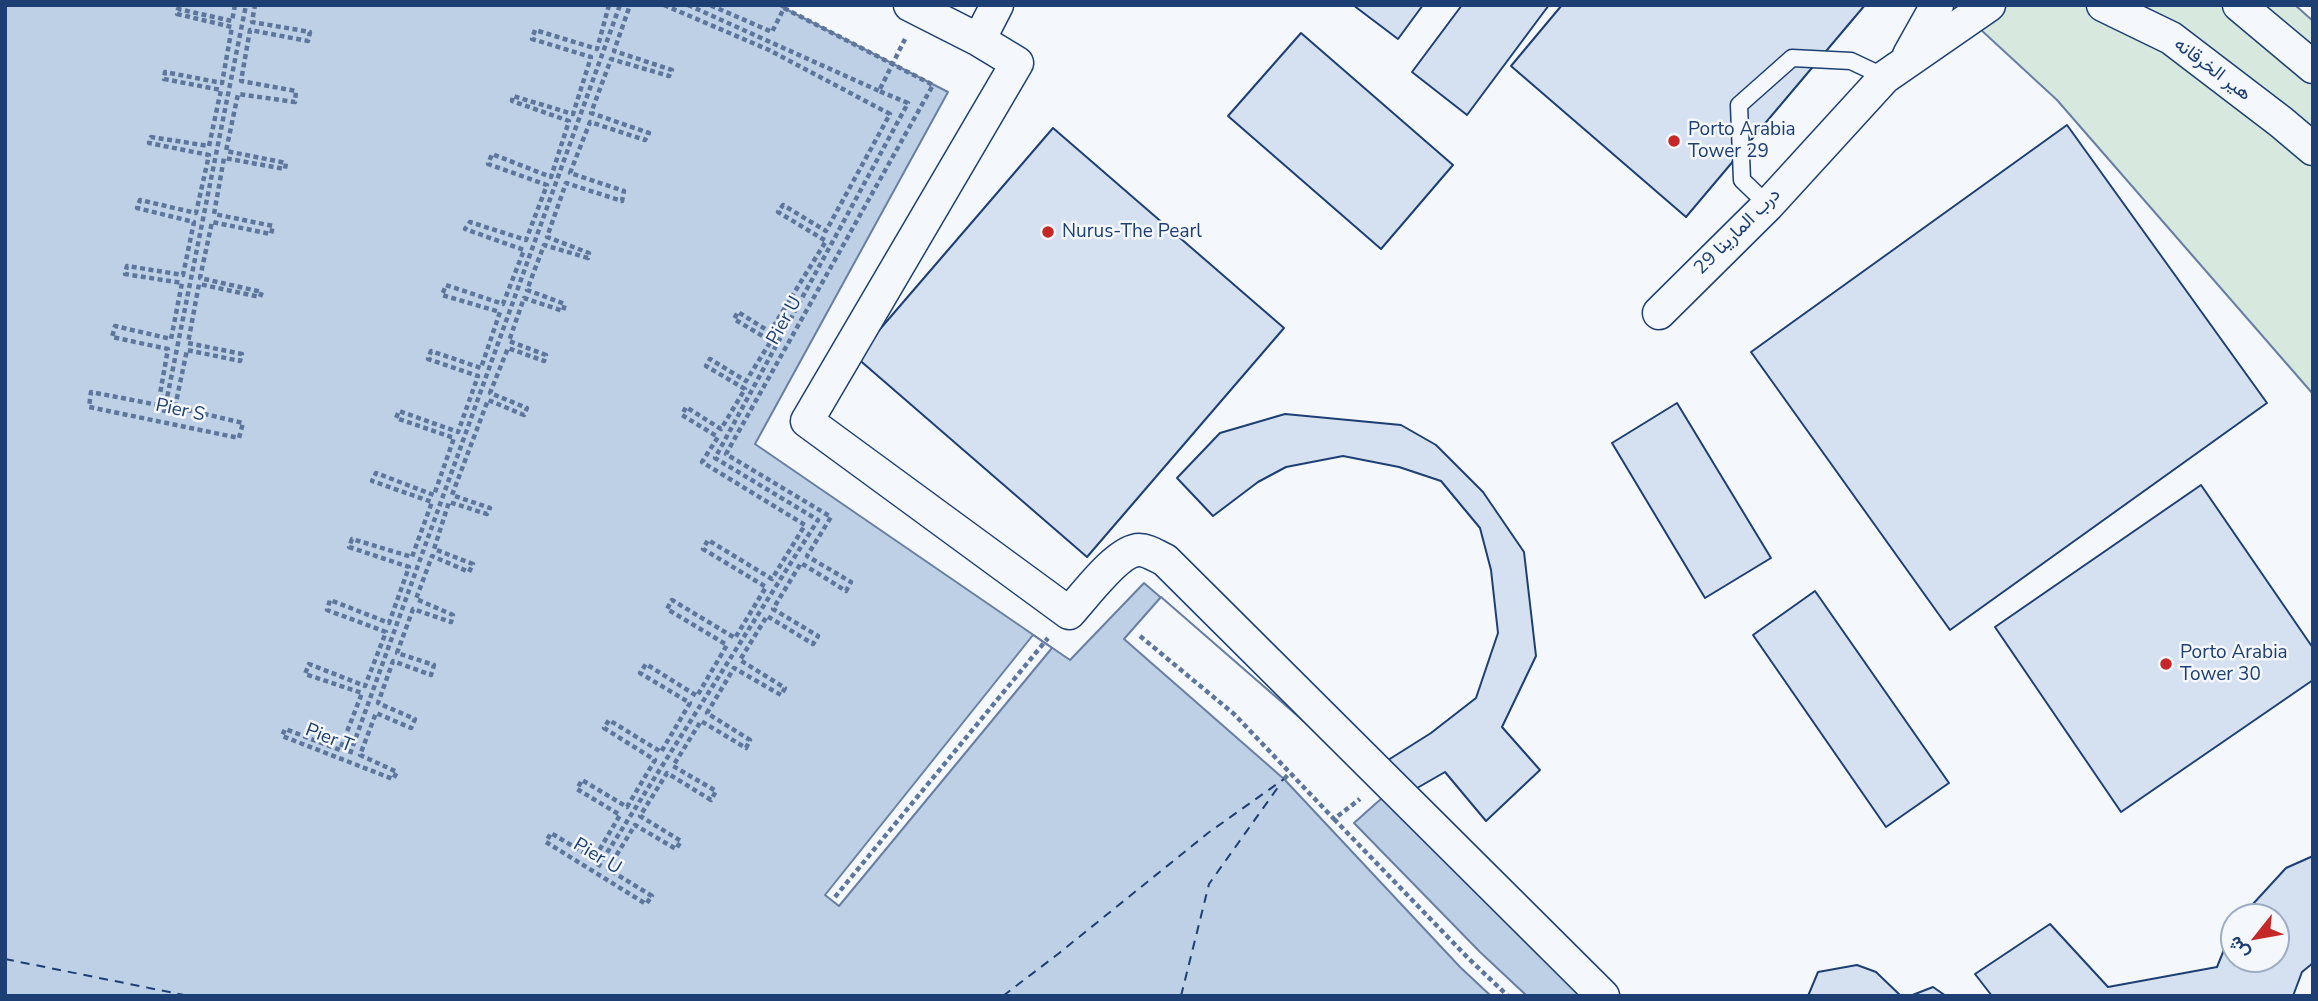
<!DOCTYPE html>
<html>
<head>
<meta charset="utf-8">
<style>
	body { margin:0 }
	#map { position:relative; width:2318px; height:1001px; overflow:hidden; background:#f4f7fb; font-family:"Nunito Sans",Vazirmatn,sans-serif }
	canvas { display:block }
	.frame { position:absolute; inset:0; border:7px solid #1d3f73; pointer-events:none }
	.north { position:absolute; left:2220px; top:903px; width:70px; height:70px; box-sizing:border-box; background:#f4f7fb; border:2px solid #9eadc5; border-radius:50%; rotate:239deg; font-size:19px; font-weight:700; line-height:28px; text-align:center; color:#1d3f73 }
	.north::after { content:''; display:block; margin:auto; width:24px; height:32px; background:#c62828; clip-path:polygon(50% 0,100% 100%,50% 72%,0 100%) }
</style>
</head>
<body>
<div id="map">
<canvas width="2318" height="1001"></canvas>
<div class="frame"></div>
<div class="north">ش</div>
</div>
<script>
const g = document.querySelector('canvas').getContext('2d');
g.lineJoin = 'round';
function fillPath(path, color) { g.fillStyle = color; g.fill(path, 'evenodd'); }
function strokePath(path, color, width, dash) { g.strokeStyle = color; g.lineWidth = width; g.lineCap = dash ? 'butt' : 'round'; g.setLineDash(dash || []); g.stroke(path); }
function write(font, color, halo, rows, align = 'center') {
  g.font = font + ' "Nunito Sans",Vazirmatn,sans-serif'; g.lineWidth = 5; g.setLineDash([]); g.textBaseline = 'middle'; g.strokeStyle = halo; g.fillStyle = color; for (const [text, x, y, turn = 0] of rows) {
    g.save(); g.translate(x, y); g.rotate((+turn || 0) * Math.PI / 180); g.textAlign = isNaN(turn) ? turn : align; if (halo) g.strokeText(text, 0, 0); g.fillText(text, 0, 0); g.restore();
  }
}
const green = new Path2D(`
	M 1954,5 L 2295,5 L 2313,21 L 2313,394 L 2057,100 Z`);
fillPath(green, '#d7e8df');
strokePath(green, '#687fa3', 2);
const water = new Path2D(`
	M 5,5 L 778,5 L 948,92 L 755,444 L 1070,660 L 1144,583 L 1315,731 L 1580,996 L 5,996 Z`);
fillPath(water, '#bed0e5');
strokePath(water, '#687fa3', 2);
const pier = new Path2D(`
	M 1161,597 L 1315,731 L 1382,798 L 1354,823 L 1480,952 L 1527,996 L 1491,996 L 1460,967 L 1284,779 L 1124,639 Z
	M 1033,635 L 1052,648 L 839,906 L 825,895 Z`);
fillPath(pier, '#f4f7fb');
strokePath(pier, '#687fa3', 2);
strokePath(new Path2D(`
	M 5,959 L 189,996
	M 1003,996 L 1058,954 L 1208,833 L 1284,779
	M 1181,996 L 1209,884 L 1281,783`), '#1d3f73', 2, [9, 7]);
const building = new Path2D(`
	M 1353,5 L 1423,5 L 1398,39 Z
	M 1462,5 L 1549,5 L 1467,115 L 1412,72 Z
	M 1562,5 L 1865,5 L 1686,217 L 1511,66 Z
	M 1301,33 L 1453,165 L 1381,249 L 1228,116 Z
	M 2067,125 L 2267,403 L 1950,630 L 1751,352 Z
	M 1053,128 L 1284,328 L 1087,557 L 856,357 Z
	M 1677,403 L 1771,558 L 1705,598 L 1612,443 Z
	M 1285,414 L 1401,425 L 1436,445 L 1483,492 L 1524,552 L 1536,656 L 1502,727 L 1540,770 L 1486,821 L 1445,772 L 1405,795 L 1385,762 L 1431,733 L 1476,698 L 1498,633 L 1491,570 L 1480,528 L 1441,481 L 1399,467 L 1343,456 L 1286,467 L 1258,482 L 1213,516 L 1177,478 L 1220,433 Z
	M 2201,485 L 2313,648 L 2313,680 L 2121,812 L 1995,627 Z
	M 1815,591 L 1949,783 L 1886,827 L 1753,635 Z
	M 2313,856 L 2313,963 L 2302,972 L 2293,996 L 1992,996 L 1975,974 L 2050,924 L 2108,987 L 2217,967 L 2234,925 L 2234,959 L 2276,959 L 2276,917 L 2241,917 L 2286,868 Z
	M 1857,965 L 1876,972 L 1901,996 L 1808,996 L 1818,972 Z
	M 1933,987 L 1946,996 L 1910,996 Z`);
fillPath(building, '#d5e0f0');
strokePath(building, '#1d3f73', 2);
const lane = new Path2D(`
	M 1768,205 L 1742,180 L 1739,105 L 1792,58 L 1851,61 L 1885,77`);
const street = new Path2D(`
	M 910,5 L 979,40 L 997,5
	M 2103,5 L 2171,38 L 2281,122 L 2313,149
	M 2239,5 L 2313,67
	M 979,40 L 1017,63 L 807,421 L 1069,613 C 1083,598 1118,550 1139,550 C 1148,550 1156,556 1165,560 L 1603,996
	M 1909,55 L 1937,5
	M 1659,313 L 1768,205 L 1885,77 L 1989,5`);
strokePath(lane, '#1d3f73', 19);
strokePath(street, '#1d3f73', 35);
strokePath(new Path2D(`
	M 235,5 L 232,21 L 178,9 L 177,14 L 232,27 L 222,83 L 165,72 L 164,79 L 221,90 L 209,146 L 151,137 L 149,143 L 209,155 L 196,213 L 140,200 L 137,208 L 194,222 L 183,275 L 127,266 L 125,274 L 182,283 L 171,339 L 115,326 L 112,337 L 168,349 L 158,405 L 91,392 L 89,407 L 239,438 L 243,423 L 175,407 L 187,350 L 240,361 L 242,354 L 188,343 L 199,284 L 260,297 L 262,292 L 200,278 L 212,222 L 271,234 L 273,226 L 214,214 L 224,158 L 285,169 L 286,163 L 226,151 L 238,94 L 295,102 L 296,91 L 241,81 L 250,30 L 308,41 L 310,32 L 252,22 L 255,5
	M 609,5 L 597,49 L 535,30 L 532,39 L 591,57 L 573,114 L 513,96 L 512,101 L 569,121 L 551,177 L 492,154 L 488,164 L 547,185 L 526,240 L 470,222 L 465,229 L 524,250 L 503,304 L 446,285 L 442,295 L 500,312 L 481,368 L 431,351 L 428,359 L 478,376 L 458,432 L 399,411 L 396,418 L 454,438 L 434,495 L 376,473 L 372,481 L 432,502 L 412,557 L 352,539 L 349,547 L 409,567 L 389,623 L 330,600 L 327,610 L 386,632 L 365,686 L 309,664 L 305,674 L 362,693 L 340,750 L 285,729 L 282,736 L 393,779 L 397,772 L 360,755 L 376,713 L 411,728 L 415,719 L 378,703 L 393,661 L 431,675 L 434,665 L 397,653 L 413,609 L 451,622 L 453,615 L 416,599 L 432,556 L 469,572 L 473,564 L 434,549 L 449,502 L 487,514 L 490,508 L 452,495 L 488,400 L 524,415 L 527,408 L 490,393 L 508,348 L 544,361 L 546,355 L 509,341 L 524,298 L 563,311 L 565,304 L 527,290 L 544,245 L 588,258 L 589,253 L 547,237 L 566,183 L 622,201 L 624,191 L 570,173 L 590,122 L 645,140 L 649,133 L 591,113 L 611,59 L 669,76 L 672,70 L 614,51 L 630,5
	M 664,5 L 769,50 L 890,114 L 826,231 L 783,205 L 778,212 L 826,241 L 770,332 L 738,312 L 734,319 L 771,341 L 746,381 L 710,359 L 706,366 L 745,389 L 721,429 L 686,407 L 682,415 L 718,437 L 702,462 L 805,525 L 772,579 L 708,540 L 703,549 L 766,587 L 735,638 L 672,600 L 667,609 L 727,645 L 697,696 L 646,664 L 640,673 L 690,703 L 661,752 L 609,720 L 604,728 L 655,760 L 627,807 L 582,780 L 577,789 L 620,815 L 594,859 L 551,833 L 546,842 L 646,904 L 652,896 L 608,869 L 635,825 L 676,849 L 681,841 L 640,816 L 667,773 L 711,800 L 716,791 L 673,766 L 701,721 L 746,748 L 750,740 L 707,713 L 734,668 L 781,695 L 785,688 L 740,660 L 767,616 L 813,644 L 818,636 L 773,609 L 801,563 L 846,591 L 851,582 L 807,556 L 831,517 L 726,454 L 933,85 L 784,8 L 772,32 L 710,5
	M 688,5 L 879,91
	M 164,413 L 246,5
	M 1140,636 L 1234,714 L 1334,819 L 1360,799
	M 350,754 L 620,5
	M 1284,779 L 1290,773
	M 1334,819 L 1469,959 L 1508,996
	M 598,867 L 818,520 L 715,458 L 908,103 L 879,91 L 905,39
	M 835,897 L 1048,638`), '#5e769c', 4.5, [5, 3.5]);
strokePath(lane, '#f4f7fb', 16);
strokePath(street, '#f4f7fb', 32);
for (const [x, y, r, color] of [
	[1674,141,7,"#c62828"],
	[1048,232,7,"#c62828"],
	[2166,664,7,"#c62828"]
]) { const dot = new Path2D(); dot.arc(x, y, r, 0, 2 * Math.PI); g.fillStyle = color; g.fill(dot); strokePath(dot, '#f4f7fb', 2.5); }
write('19px', '#1d3f73', '#f4f7fb', [
	["هير الخرقانه",2212,70,37],
	["درب المارينا 29",1738,232,-45],
	["Pier U",785,321,-61],
	["Pier S",180,411,12],
	["Pier T",329,739,21],
	["Pier U",597,857,31]
]);
write('19px', '#1d3f73', '#f4f7fb', [
	["Porto Arabia",1688,130],
	["Tower 29",1688,152],
	["Nurus-The Pearl",1062,232],
	["Porto Arabia",2180,653],
	["Tower 30",2180,675]
], 'left');
</script>
</body>
</html>
